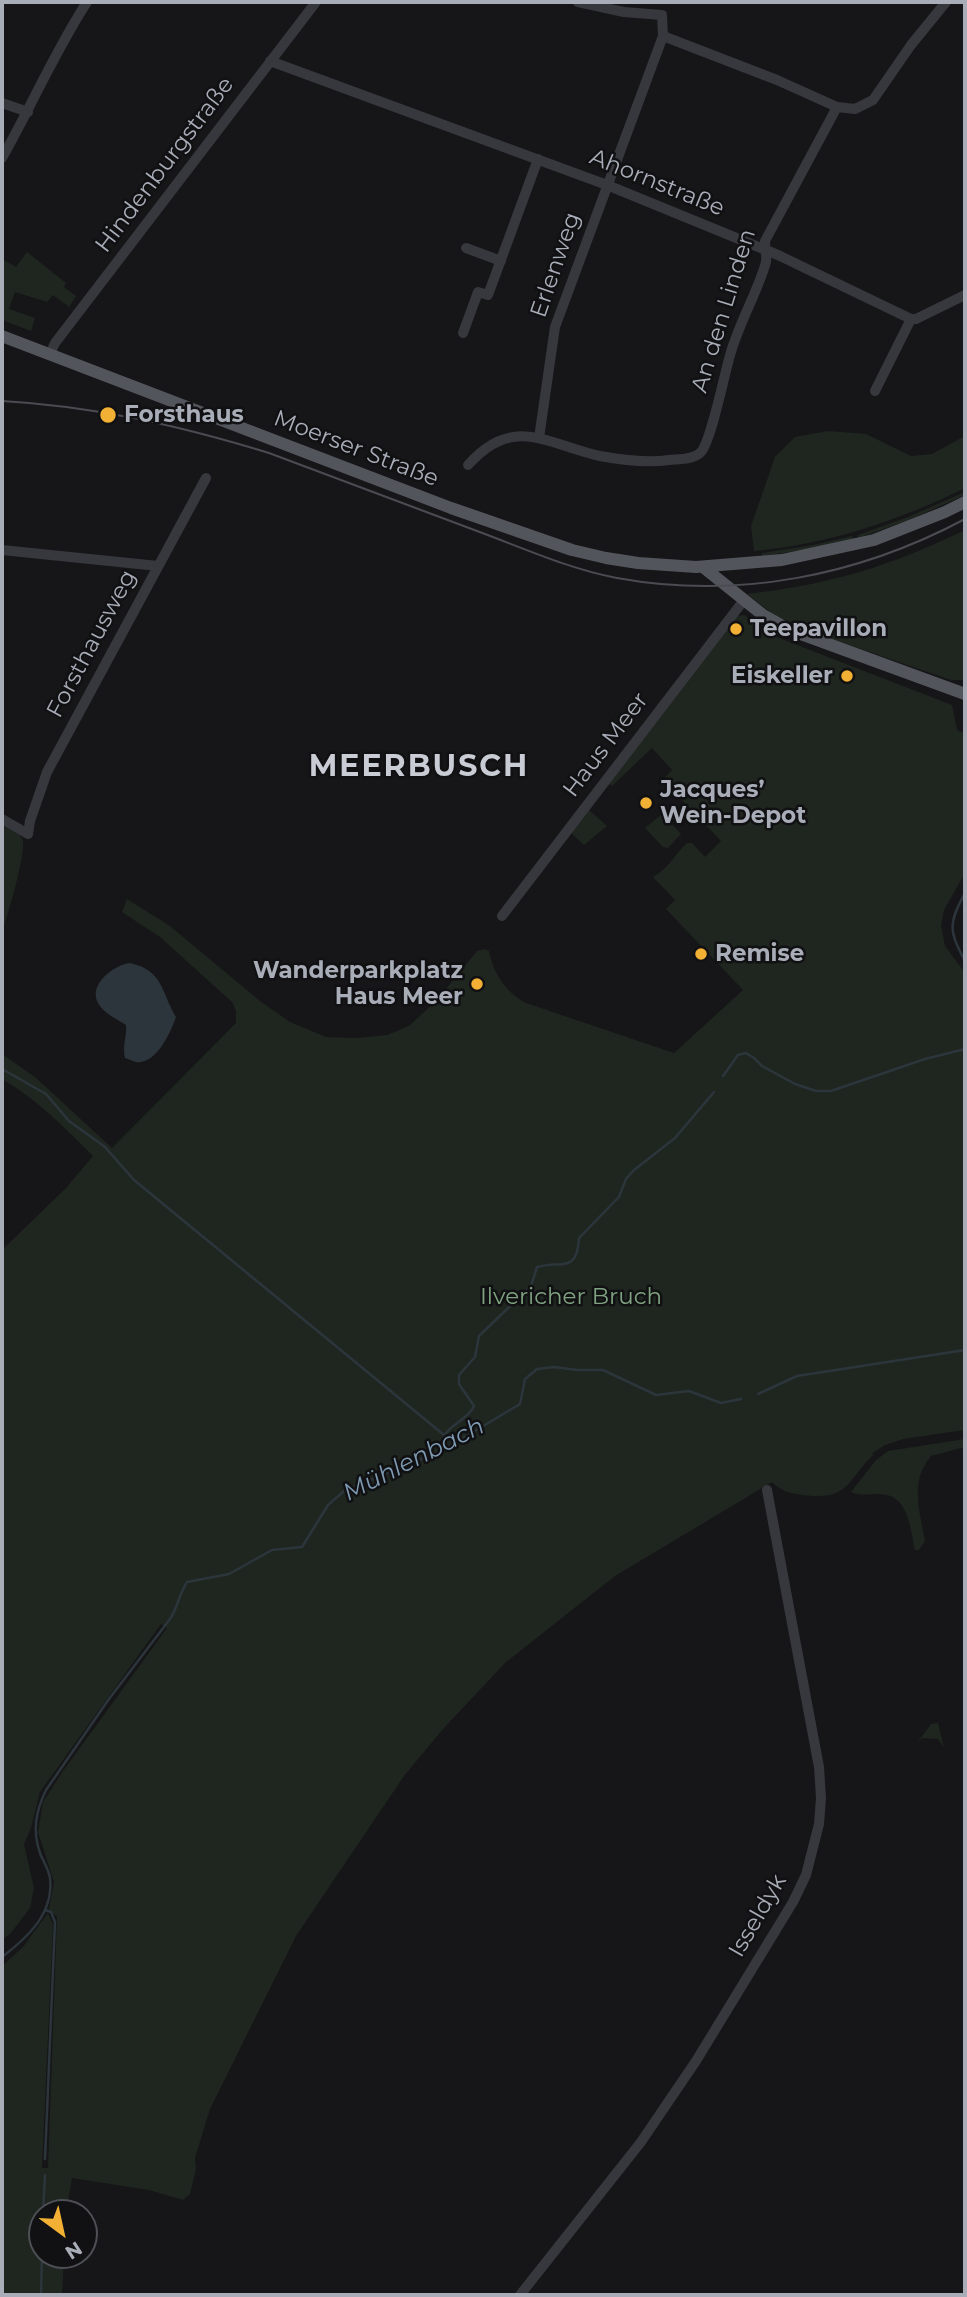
<!DOCTYPE html>
<html>
<head>
<meta charset="utf-8">
<style>
	body { margin:0 }
	#map { position:relative; width:967px; height:2297px; overflow:hidden; background:#161618; font-family:Montserrat,sans-serif }
	canvas { display:block }
	.frame { position:absolute; inset:0; border:4px solid #a8adb8; pointer-events:none }
	.north { position:absolute; left:28px; top:2199px; width:70px; height:70px; box-sizing:border-box; background:#111113; border:2px solid #4d4f55; border-radius:50%; rotate:147deg; font-size:19px; font-weight:700; line-height:28px; text-align:center; color:#a8adb8 }
	.north::after { content:''; display:block; margin:auto; width:24px; height:32px; background:#f2b134; clip-path:polygon(50% 0,100% 100%,50% 72%,0 100%) }
</style>
</head>
<body>
<div id="map">
<canvas width="967" height="2297"></canvas>
<div class="frame"></div>
<div class="north">N</div>
</div>
<script>
const g = document.querySelector('canvas').getContext('2d');
g.lineJoin = 'round';
function fillPath(path, color) { g.fillStyle = color; g.fill(path, 'evenodd'); }
function strokePath(path, color, width, dash) { g.strokeStyle = color; g.lineWidth = width; g.lineCap = dash ? 'butt' : 'round'; g.setLineDash(dash || []); g.stroke(path); }
function write(font, color, halo, rows, align = 'center') {
  g.font = font + ' Montserrat,sans-serif'; g.lineWidth = 5; g.setLineDash([]); g.textBaseline = 'middle'; g.strokeStyle = halo; g.fillStyle = color; for (const [text, x, y, turn = 0] of rows) {
    g.save(); g.translate(x, y); g.rotate((+turn || 0) * Math.PI / 180); g.textAlign = isNaN(turn) ? turn : align; if (halo) g.strokeText(text, 0, 0); g.fillText(text, 0, 0); g.restore();
  }
}
fillPath(new Path2D(`
	M 27,252 L 66,283 L 64,287 L 76,296 L 69,307 L 53,295 L 47,302 L 15,292 L 9,309 L 35,318 L 31,331 L 2,320 L 2,259 L 16,267 Z
	M 828,431 L 866,434 L 911,456 L 932,454 L 965,436 L 965,488 C 898,521 829,544 754,551 L 751,526 L 775,457 L 795,437 Z
	M 965,492 L 965,495 L 909,520 L 858,538 L 858,535 L 908,517 Z
	M 965,530 L 965,677 L 963,680 L 951,680 L 820,635 L 774,615 L 747,594 C 832,584 888,567 965,530 Z
	M 852,536 L 853,539 L 812,549 L 762,556 L 762,553 L 813,545 Z
	M 744,615 L 779,638 L 952,705 L 957,730 L 965,734 L 965,873 L 944,910 L 941,925 L 945,946 L 965,973 L 965,1430 L 903,1439 L 885,1445 L 871,1454 L 874,1454 C 846,1481 850,1501 802,1495 C 791,1493 780,1491 772,1482 L 615,1576 L 505,1663 L 443,1729 L 404,1776 L 296,1936 L 210,2109 L 195,2158 L 196,2169 L 190,2194 L 183,2200 L 149,2190 L 72,2178 L 66,2213 L 42,2213 L 42,2255 L 64,2255 L 62,2295 L 2,2295 L 2,1966 L 23,1947 L 48,1913 L 53,1925 L 42,2168 L 48,2168 L 57,1917 L 49,1909 L 54,1882 L 38,1832 L 43,1802 L 63,1771 L 167,1628 L 161,1624 L 40,1792 L 31,1828 L 24,1844 L 34,1888 L 30,1908 L 11,1933 L 2,1940 L 2,1250 L 66,1188 L 93,1156 C 64,1127 38,1100 2,1079 L 2,1054 L 35,1077 L 112,1148 L 236,1023 L 236,1011 L 232,1002 L 160,937 L 122,912 L 127,899 L 170,926 L 260,1001 L 290,1022 L 326,1037 L 356,1038 L 387,1035 L 409,1026 L 436,1001 L 477,951 L 484,949 L 489,951 C 494,975 505,991 526,1003 L 674,1053 L 743,990 L 666,909 L 675,900 L 653,877 C 668,869 675,854 687,843 L 692,843 L 705,857 L 721,841 L 663,780 L 672,770 L 652,748 L 612,786 L 606,782 L 734,617 Z
	M 588,809 L 607,826 L 584,845 L 570,832 Z
	M 662,814 L 681,834 L 668,848 L 663,847 L 645,828 Z
	M 2,825 C 10,829 21,832 23,842 C 25,854 8,918 2,930 Z
	M 965,1439 L 965,1447 L 931,1456 C 909,1482 920,1511 925,1541 L 919,1550 L 915,1550 C 910,1528 909,1494 879,1494 C 869,1494 859,1496 851,1492 L 876,1460 L 888,1451 Z
	M 938,1723 L 944,1748 L 938,1739 L 922,1738 L 917,1743 L 931,1724 Z`), '#1e261f');
fillPath(new Path2D(`
	M 130,963 C 164,971 161,992 176,1017 C 171,1032 156,1065 136,1062 C 135,1062 126,1058 125,1058 C 122,1046 127,1037 126,1025 C 117,1019 103,1013 98,1003 C 88,984 114,965 130,963 Z`), '#2c353c');
strokePath(new Path2D(`
	M 965,893 C 948,924 949,931 965,961
	M 2,1069 L 46,1094 L 69,1121 L 105,1147 L 134,1180 L 444,1435
	M 723,1076 L 738,1055 L 746,1053 L 754,1058 L 762,1066 L 795,1084 L 816,1091 L 831,1091 L 925,1059 L 965,1049
	M 758,1394 L 797,1376 L 965,1350
	M 443,1450 C 437,1427 467,1423 474,1406 L 459,1384 L 459,1375 L 475,1357 L 479,1336 L 531,1286 L 537,1267 C 562,1260 577,1274 579,1238 L 619,1197 L 626,1179 L 634,1170 L 675,1138 L 714,1092
	M 45,1910 L 51,1912 L 55,1922 L 45,2159
	M 2,1957 C 27,1938 54,1914 50,1878 C 49,1870 43,1861 40,1853 C 32,1830 36,1811 46,1790 L 109,1699 L 170,1619 C 178,1607 179,1594 187,1582 L 229,1574 L 272,1550 L 302,1547 L 328,1505 L 344,1491 L 443,1450 L 520,1404 L 525,1379 L 537,1369 L 554,1367 L 577,1370 L 603,1370 L 656,1395 L 689,1391 L 721,1403 L 741,1399
	M 43,2213 L 45,2175
	M 41,2295 L 42,2255`), '#2c353c', 2.5);
strokePath(new Path2D(`
	M 578,2 L 624,12 L 662,15 L 663,36 L 777,80 L 837,107
	M 270,61 L 607,185 L 778,255 L 911,319 L 916,319 L 965,295
	M 2,103 L 28,112
	M 2,158 C 31,107 55,51 87,2
	M 466,248 L 501,261
	M 463,333 L 478,292 L 488,295 L 538,159
	M 50,354 L 55,343 L 316,2
	M 875,391 L 911,319
	M 539,438 L 555,327 L 663,36
	M 468,465 C 513,414 547,444 600,456 C 621,460 647,463 669,460 C 679,459 692,460 700,453 C 711,444 725,370 731,352 C 740,321 758,291 766,262 C 767,256 765,248 765,241 L 837,107 L 855,109 L 873,100 L 911,45 L 946,2
	M 2,550 L 158,566
	M 2,819 L 28,834 L 30,821 L 47,772 L 206,478
	M 502,916 L 744,600
	M 520,2295 L 641,2142 L 696,2061 L 793,1902 L 806,1875 L 819,1824 L 821,1798 L 819,1767 L 767,1490`), '#37383d', 10);
strokePath(new Path2D(`
	M 2,336 L 451,508 L 572,550 L 606,558 L 638,563 L 696,567 L 782,560 L 874,540 L 945,512 L 965,502
	M 703,567 L 763,615 L 790,630 L 965,694`), '#53555c', 12);
strokePath(new Path2D(`
	M 2,401 C 94,406 181,426 269,453 C 338,479 408,505 477,531 C 523,548 569,569 617,578 C 737,600 858,576 965,519`), '#4a4c52', 2);
for (const [x, y, r, color] of [
	[108,415,9,"#f2b134"],
	[736,629,7,"#f2b134"],
	[847,676,7,"#f2b134"],
	[646,803,7,"#f2b134"],
	[701,954,7,"#f2b134"],
	[477,984,7,"#f2b134"]
]) { const dot = new Path2D(); dot.arc(x, y, r, 0, 2 * Math.PI); g.fillStyle = color; g.fill(dot); strokePath(dot, '#111113', 2.5); }
write('23px', '#a8adb8', '#111113', [
	["Hindenburgstraße",165,165,-53],
	["Ahornstraße",657,183,22],
	["Erlenweg",556,265,-71],
	["An den Linden",724,311,-73],
	["Moerser Straße",356,449,21],
	["Forsthausweg",92,644,-62],
	["Haus Meer",606,745,-53],
	["Isseldyk",758,1916,-60]
]);
write('bold 23px', '#a8adb8', '#111113', [
	["Forsthaus",124,415],
	["Teepavillon",750,629],
	["Eiskeller",833,676,"right"],
	["Jacques’",660,790],
	["Wein-Depot",660,816],
	["Remise",715,954],
	["Wanderparkplatz",463,971,"right"],
	["Haus Meer",463,997,"right"]
], 'left');
write('23px', '#7fa381', '#111113', [
	["Ilvericher Bruch",571,1297]
]);
write('italic 24px', '#7f9bb3', '#111113', [
	["Mühlenbach",414,1460,-27]
]);
g.letterSpacing = '2px';
write('bold 30px', '#c9ccd4', '#111113', [
	["MEERBUSCH",419,767]
]);
g.letterSpacing = '0px';
</script>
</body>
</html>
